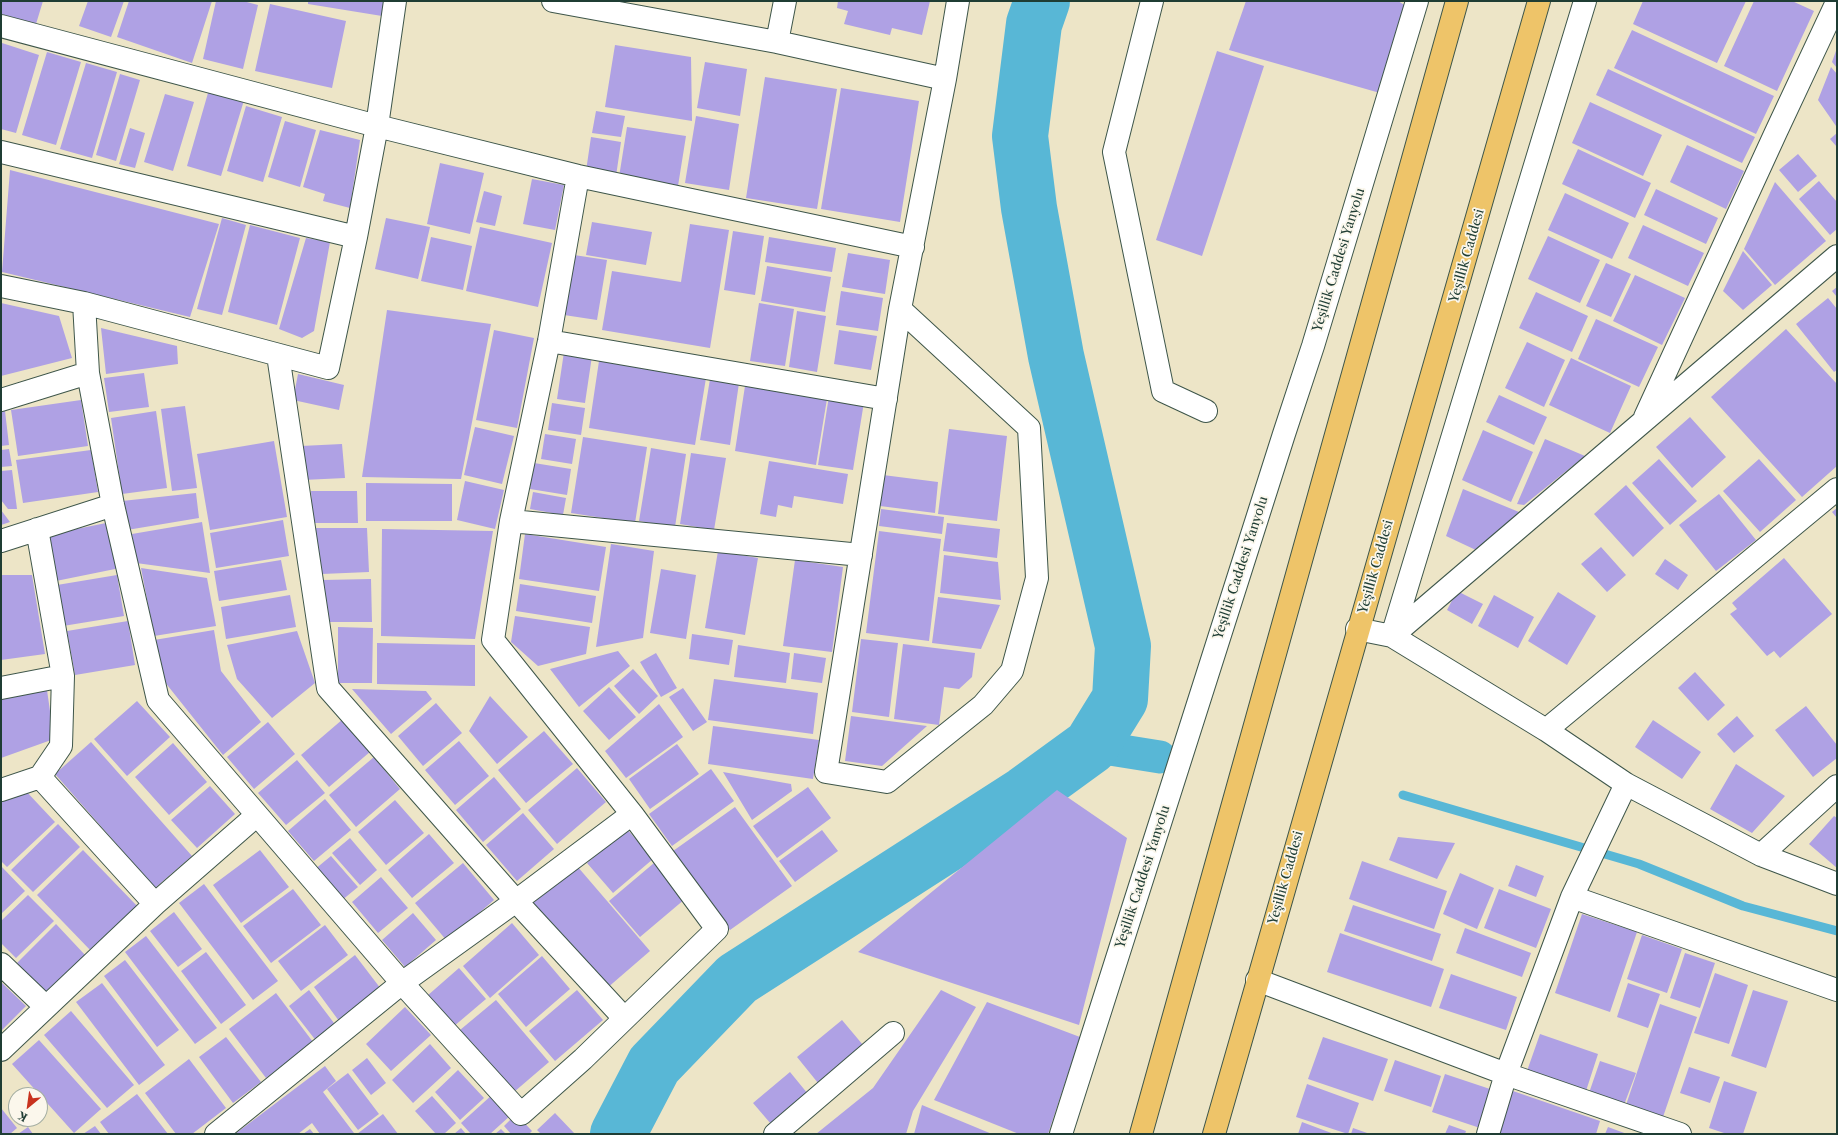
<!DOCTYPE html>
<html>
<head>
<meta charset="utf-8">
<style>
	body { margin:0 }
	#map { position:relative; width:1838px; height:1135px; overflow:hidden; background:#ede5c7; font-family:"Libre Caslon Text",serif }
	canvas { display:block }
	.frame { position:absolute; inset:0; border:2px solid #1f3d34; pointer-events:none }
	.north { position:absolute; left:8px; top:1087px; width:40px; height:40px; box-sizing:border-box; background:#fbf7ec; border:1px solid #a3ada2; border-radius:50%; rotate:209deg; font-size:11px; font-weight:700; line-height:16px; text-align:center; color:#1f3d34 }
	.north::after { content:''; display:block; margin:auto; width:14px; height:18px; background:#c8321e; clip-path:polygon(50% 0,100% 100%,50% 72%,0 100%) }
</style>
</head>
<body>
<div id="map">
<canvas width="1838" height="1135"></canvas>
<div class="frame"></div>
<div class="north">K</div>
</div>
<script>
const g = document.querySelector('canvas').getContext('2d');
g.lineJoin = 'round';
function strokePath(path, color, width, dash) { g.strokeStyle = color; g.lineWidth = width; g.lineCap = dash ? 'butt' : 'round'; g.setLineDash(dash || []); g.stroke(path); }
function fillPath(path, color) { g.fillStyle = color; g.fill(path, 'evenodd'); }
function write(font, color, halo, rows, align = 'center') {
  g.font = font + ' "Libre Caslon Text",serif'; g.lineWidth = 3.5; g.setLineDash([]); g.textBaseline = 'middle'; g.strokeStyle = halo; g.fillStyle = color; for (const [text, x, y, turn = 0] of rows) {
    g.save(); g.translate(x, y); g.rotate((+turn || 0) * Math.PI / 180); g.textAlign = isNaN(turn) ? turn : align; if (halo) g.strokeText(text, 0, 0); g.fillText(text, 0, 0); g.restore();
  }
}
strokePath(new Path2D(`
	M 1403,795 L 1639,864 L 1743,906 L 1837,931`), '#58b7d6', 9);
strokePath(new Path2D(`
	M 1091,746 L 1160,757`), '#58b7d6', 33);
strokePath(new Path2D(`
	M 618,1134 L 654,1065 L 737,979 L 1025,794 L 1091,746 L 1120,699 L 1123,646 L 1056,356 L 1029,208 L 1020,136 L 1034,24 L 1042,1`), '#58b7d6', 56);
fillPath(new Path2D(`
	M 1,1 L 43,1 L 36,24 L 1,14 Z
	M 88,1 L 124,1 L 111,37 L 79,26 Z
	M 129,1 L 212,1 L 192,63 L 117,37 Z
	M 216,1 L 243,1 L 258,5 L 243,69 L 203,59 Z
	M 308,1 L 385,1 L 382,16 L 308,4 Z
	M 838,1 L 930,1 L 922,35 L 892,28 L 890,35 L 844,24 L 848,11 L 837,8 Z
	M 1246,1 L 1398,1 L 1406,6 L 1380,93 L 1229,50 Z
	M 1643,1 L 1746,1 L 1717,63 L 1633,24 Z
	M 1754,1 L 1792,1 L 1814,11 L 1777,91 L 1724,66 Z
	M 270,4 L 346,21 L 332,88 L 255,71 Z
	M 1632,30 L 1774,96 L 1756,134 L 1614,68 Z
	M 2,43 L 39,55 L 16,133 L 1,129 Z
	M 615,45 L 691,57 L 692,121 L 605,107 Z
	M 1837,48 L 1837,68 L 1832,62 Z
	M 1217,51 L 1264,66 L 1202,256 L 1156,240 Z
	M 47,52 L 81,62 L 56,145 L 22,135 Z
	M 705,62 L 747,69 L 740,116 L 697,108 Z
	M 86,63 L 117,72 L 92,158 L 60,149 Z
	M 1831,67 L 1837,74 L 1836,126 L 1818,100 Z
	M 1608,69 L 1755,137 L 1742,163 L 1596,95 Z
	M 120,74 L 140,80 L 116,161 L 96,155 Z
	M 765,77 L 837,89 L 817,209 L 746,198 Z
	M 210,86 L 245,97 L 221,176 L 187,166 Z
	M 841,88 L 919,101 L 900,222 L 821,209 Z
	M 165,94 L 194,102 L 173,171 L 144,162 Z
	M 1590,102 L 1662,135 L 1643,176 L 1572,143 Z
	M 246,106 L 282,117 L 263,182 L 227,171 Z
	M 596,111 L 625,116 L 621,137 L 592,133 Z
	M 696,116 L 739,124 L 729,190 L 685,183 Z
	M 285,121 L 316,130 L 300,187 L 268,177 Z
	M 627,127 L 686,136 L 678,186 L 619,177 Z
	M 130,128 L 145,133 L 135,168 L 119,164 Z
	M 320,130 L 360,140 L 350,208 L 323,201 L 325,194 L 303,187 Z
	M 1837,133 L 1837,147 L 1830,139 Z
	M 591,137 L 621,142 L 616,176 L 586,171 Z
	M 1687,145 L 1744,171 L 1726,209 L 1670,182 Z
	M 1578,149 L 1651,183 L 1635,218 L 1562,184 Z
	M 1798,154 L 1817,176 L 1798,192 L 1779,170 Z
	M 440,163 L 484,173 L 470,234 L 427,224 Z
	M 10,170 L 219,224 L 190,317 L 2,272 Z
	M 532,179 L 564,185 L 555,230 L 523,224 Z
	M 1819,181 L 1837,202 L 1837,229 L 1830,235 L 1799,199 Z
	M 1775,182 L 1826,241 L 1775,285 L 1744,249 Z
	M 1656,189 L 1718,218 L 1706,244 L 1644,215 Z
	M 484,191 L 502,196 L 495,226 L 476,222 Z
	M 1565,193 L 1629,223 L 1612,259 L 1548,230 Z
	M 222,218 L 246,225 L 222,315 L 197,309 Z
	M 386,218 L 430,227 L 418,279 L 375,269 Z
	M 592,222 L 652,232 L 646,265 L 586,255 Z
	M 690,224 L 729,230 L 710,348 L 602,330 L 612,271 L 681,282 Z
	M 250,225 L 300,238 L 277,325 L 228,312 Z
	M 1643,225 L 1704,253 L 1688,286 L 1628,258 Z
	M 480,227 L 552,243 L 538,307 L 466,291 Z
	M 733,231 L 764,236 L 755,295 L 724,290 Z
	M 1548,236 L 1600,260 L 1580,303 L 1528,279 Z
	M 431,237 L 472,246 L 463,290 L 421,281 Z
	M 769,237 L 836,248 L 832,272 L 765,262 Z
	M 306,238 L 330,242 L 314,331 L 302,338 L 279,329 Z
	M 1743,251 L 1772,285 L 1743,310 L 1723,291 Z
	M 848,253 L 890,260 L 885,294 L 842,287 Z
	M 574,255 L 607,260 L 597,320 L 564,315 Z
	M 1606,263 L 1631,274 L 1611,317 L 1586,306 Z
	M 767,266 L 831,277 L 825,312 L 761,301 Z
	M 1635,275 L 1685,298 L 1662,345 L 1613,321 Z
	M 1837,287 L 1837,297 L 1832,291 Z
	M 841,291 L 883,298 L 878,331 L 836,325 Z
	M 1536,292 L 1588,316 L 1572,352 L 1519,328 Z
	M 1828,298 L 1837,309 L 1837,370 L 1834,372 L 1796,324 Z
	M 1,303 L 59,316 L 72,358 L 1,376 Z
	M 759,303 L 794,309 L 785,366 L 750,361 Z
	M 387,310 L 491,324 L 461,479 L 362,477 Z
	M 797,311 L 826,316 L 817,372 L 789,367 Z
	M 1596,319 L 1658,347 L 1639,387 L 1578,359 Z
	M 101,328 L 177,346 L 178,364 L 106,374 Z
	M 1786,329 L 1837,384 L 1837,466 L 1802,497 L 1711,397 Z
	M 494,330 L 534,338 L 517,428 L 476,420 Z
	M 839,330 L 877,336 L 871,370 L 834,364 Z
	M 1527,342 L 1565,360 L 1544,407 L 1505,388 Z
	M 564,352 L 592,356 L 585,403 L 557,399 Z
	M 1571,358 L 1631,386 L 1610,433 L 1549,405 Z
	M 599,361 L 706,378 L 695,445 L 589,428 Z
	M 144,373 L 149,407 L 109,412 L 104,378 Z
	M 298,374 L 344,385 L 339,410 L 293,400 Z
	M 710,379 L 739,383 L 730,445 L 700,440 Z
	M 745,386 L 827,399 L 816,465 L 735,451 Z
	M 1499,395 L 1547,417 L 1534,445 L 1486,422 Z
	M 829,396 L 864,402 L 853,470 L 818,465 Z
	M 81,400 L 88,446 L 18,456 L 11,410 Z
	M 552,403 L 585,408 L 581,435 L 548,430 Z
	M 185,406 L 197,488 L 172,491 L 161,409 Z
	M 5,411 L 9,445 L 1,446 L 1,412 Z
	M 156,411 L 167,488 L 122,494 L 111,418 Z
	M 1690,417 L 1726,457 L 1692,488 L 1656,447 Z
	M 475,427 L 514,436 L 502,484 L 464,475 Z
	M 949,429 L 1007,436 L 997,521 L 938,514 Z
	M 1483,430 L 1533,452 L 1511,502 L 1462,480 Z
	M 545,434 L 576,439 L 572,464 L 541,459 Z
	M 583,437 L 647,447 L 635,523 L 571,513 Z
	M 1545,439 L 1585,456 L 1524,505 L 1517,504 Z
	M 274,441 L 287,517 L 210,530 L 197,454 Z
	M 342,444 L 345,478 L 303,480 L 301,446 Z
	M 651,448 L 686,454 L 675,527 L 639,521 Z
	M 9,449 L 12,466 L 1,467 L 1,450 Z
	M 91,450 L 98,492 L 23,503 L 16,460 Z
	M 691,453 L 726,458 L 714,530 L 680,524 Z
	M 1659,459 L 1697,501 L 1670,525 L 1632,483 Z
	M 1759,459 L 1796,500 L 1760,532 L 1723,491 Z
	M 769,461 L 848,474 L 843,504 L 794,496 L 792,508 L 778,505 L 776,517 L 760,514 Z
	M 534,463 L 571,469 L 567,495 L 530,489 Z
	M 12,470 L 17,509 L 8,509 L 1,500 L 1,471 Z
	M 883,475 L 938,482 L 935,513 L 880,506 Z
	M 465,481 L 504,490 L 495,529 L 457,520 Z
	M 366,483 L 452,484 L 452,521 L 366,521 Z
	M 1626,485 L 1664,528 L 1633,557 L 1594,514 Z
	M 1463,489 L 1519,512 L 1478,551 L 1446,536 Z
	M 311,491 L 357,491 L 358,523 L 313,523 Z
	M 533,492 L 566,498 L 563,515 L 530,509 Z
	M 196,493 L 199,518 L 127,530 L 122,501 Z
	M 1719,494 L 1756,540 L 1716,571 L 1679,525 Z
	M 1837,508 L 1837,518 L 1832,512 Z
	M 881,509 L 944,517 L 942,534 L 879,526 Z
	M 1,510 L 10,522 L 1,525 Z
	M 283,520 L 289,556 L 216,568 L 210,533 Z
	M 111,522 L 120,568 L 56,581 L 47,535 Z
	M 202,522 L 210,573 L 136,563 L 132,534 Z
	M 947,523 L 1000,529 L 997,558 L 943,551 Z
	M 315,528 L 367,528 L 369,572 L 322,574 Z
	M 382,529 L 493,531 L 475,639 L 381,636 Z
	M 879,531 L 941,539 L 929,641 L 866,633 Z
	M 525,534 L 606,547 L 599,591 L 519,579 Z
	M 611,544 L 654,551 L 643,638 L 596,647 Z
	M 1601,547 L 1626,575 L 1607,592 L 1581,564 Z
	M 718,551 L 758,558 L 745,635 L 705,628 Z
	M 944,555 L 998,562 L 1001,600 L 940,593 Z
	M 1784,558 L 1832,614 L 1780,658 L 1774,651 L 1767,656 L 1730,614 L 1737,609 L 1732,603 Z
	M 1665,559 L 1688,575 L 1678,590 L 1655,574 Z
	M 281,560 L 287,590 L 219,601 L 214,571 Z
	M 795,560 L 843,567 L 832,652 L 783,646 Z
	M 141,568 L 207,578 L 216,626 L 154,636 Z
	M 661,569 L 696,575 L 686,639 L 650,633 Z
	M 1,575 L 32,575 L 45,654 L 1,660 Z
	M 117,575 L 124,616 L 63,626 L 57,585 Z
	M 371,579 L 372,622 L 329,622 L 323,580 Z
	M 520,584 L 596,596 L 592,623 L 516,611 Z
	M 1457,591 L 1483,604 L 1472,624 L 1447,610 Z
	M 1558,592 L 1596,616 L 1567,665 L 1528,641 Z
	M 290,595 L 296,627 L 226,639 L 221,607 Z
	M 1494,595 L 1534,617 L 1518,648 L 1478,626 Z
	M 938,597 L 1000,605 L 981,649 L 932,643 Z
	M 515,616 L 590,627 L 586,654 L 538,666 L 511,642 Z
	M 128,621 L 135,665 L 75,675 L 67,631 Z
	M 338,627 L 373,628 L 372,683 L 338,683 Z
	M 214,630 L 221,671 L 261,722 L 223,755 L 164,681 L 154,640 Z
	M 297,631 L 315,683 L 272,718 L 237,679 L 227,645 Z
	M 692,634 L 733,640 L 729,665 L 689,659 Z
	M 861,639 L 898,643 L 889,717 L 852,712 Z
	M 377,643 L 475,645 L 475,686 L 377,684 Z
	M 903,644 L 975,653 L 972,677 L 959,689 L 944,687 L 939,725 L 894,719 Z
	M 738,645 L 790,653 L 786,683 L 734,677 Z
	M 618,651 L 630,666 L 579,707 L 550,669 Z
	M 656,653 L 677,688 L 661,697 L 640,662 Z
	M 794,653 L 826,658 L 822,683 L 791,679 Z
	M 633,669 L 658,696 L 639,714 L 614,686 Z
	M 1695,672 L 1725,705 L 1708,721 L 1678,688 Z
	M 714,679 L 818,693 L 813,734 L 708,720 Z
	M 609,687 L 636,717 L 609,740 L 583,711 Z
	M 683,688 L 707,722 L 693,731 L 669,697 Z
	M 352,689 L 426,691 L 432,699 L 391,734 Z
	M 47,690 L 54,739 L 1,758 L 1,698 Z
	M 490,696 L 528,737 L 497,764 L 469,731 Z
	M 137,701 L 170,737 L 127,776 L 94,739 Z
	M 436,703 L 462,733 L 423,766 L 398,736 Z
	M 659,704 L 683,737 L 626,778 L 605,751 Z
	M 1806,706 L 1837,745 L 1837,758 L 1813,777 L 1775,730 Z
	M 851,716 L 927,726 L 882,766 L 845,761 Z
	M 1737,716 L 1754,736 L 1734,753 L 1717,734 Z
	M 343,719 L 371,751 L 329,787 L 301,755 Z
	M 1653,720 L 1701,752 L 1682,779 L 1635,747 Z
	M 268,722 L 295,754 L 254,789 L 227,757 Z
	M 713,726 L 819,740 L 813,779 L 708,764 Z
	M 544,731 L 573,764 L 526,803 L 498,770 Z
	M 459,741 L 489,776 L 455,805 L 425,770 Z
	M 91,742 L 192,856 L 155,888 L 55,774 Z
	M 173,743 L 207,782 L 169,815 L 135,777 Z
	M 677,744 L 699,774 L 650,809 L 629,779 Z
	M 374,757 L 400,789 L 356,827 L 329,795 Z
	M 297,760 L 325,793 L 286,825 L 258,793 Z
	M 1736,764 L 1785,796 L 1752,833 L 1710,809 Z
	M 577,768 L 606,802 L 557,844 L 528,810 Z
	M 711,769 L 734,801 L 672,846 L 649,814 Z
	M 723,772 L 791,784 L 792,791 L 752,820 Z
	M 494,777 L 521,809 L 483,842 L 456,810 Z
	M 210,786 L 235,814 L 197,848 L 171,820 Z
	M 808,787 L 831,818 L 777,858 L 753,826 Z
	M 24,789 L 55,822 L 7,867 L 1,861 L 1,799 Z
	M 1057,790 L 1127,838 L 1079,1025 L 858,952 Z
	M 325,799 L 351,830 L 314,861 L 288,831 Z
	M 395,800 L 424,833 L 386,865 L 358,832 Z
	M 735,807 L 792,886 L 730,930 L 673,851 Z
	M 523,813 L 554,849 L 517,881 L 486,845 Z
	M 1834,816 L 1837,818 L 1837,868 L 1809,844 Z
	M 58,824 L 80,847 L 33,892 L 11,870 Z
	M 627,829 L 653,859 L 613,893 L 587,863 Z
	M 822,830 L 838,851 L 795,882 L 779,861 Z
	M 429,834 L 454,863 L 412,898 L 388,870 Z
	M 1398,837 L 1455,843 L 1437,879 L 1389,860 Z
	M 350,838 L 377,870 L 360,885 L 332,853 Z
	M 83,850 L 138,907 L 92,952 L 37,895 Z
	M 260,850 L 289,887 L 241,923 L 213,885 Z
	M 331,856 L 358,887 L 341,901 L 314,870 Z
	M 1362,861 L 1447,891 L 1434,929 L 1349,899 Z
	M 463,863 L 494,900 L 447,941 L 415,903 Z
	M 654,863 L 685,899 L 640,937 L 609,901 Z
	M 1516,865 L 1544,876 L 1536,897 L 1508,886 Z
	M 1,866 L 25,891 L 1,914 Z
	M 577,866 L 650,951 L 606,989 L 532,904 Z
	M 1460,873 L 1494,888 L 1477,929 L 1443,914 Z
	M 381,877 L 408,908 L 378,933 L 352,902 Z
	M 204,884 L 278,981 L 253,1000 L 179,903 Z
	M 293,889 L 321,925 L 271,963 L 243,926 Z
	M 1499,889 L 1551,909 L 1536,948 L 1484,928 Z
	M 28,895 L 54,921 L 16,958 L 1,943 L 1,921 Z
	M 1353,905 L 1441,934 L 1432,961 L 1344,931 Z
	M 174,912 L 202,949 L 178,967 L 150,931 Z
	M 413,913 L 436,940 L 405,967 L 382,940 Z
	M 1582,914 L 1637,932 L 1610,1012 L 1555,993 Z
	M 512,923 L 539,955 L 490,998 L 463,966 Z
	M 56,924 L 86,956 L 47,994 L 17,963 Z
	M 325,925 L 348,955 L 301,991 L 278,961 Z
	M 1465,928 L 1531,953 L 1522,977 L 1456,953 Z
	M 1340,933 L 1444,969 L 1431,1007 L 1327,972 Z
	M 1642,935 L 1682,949 L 1667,993 L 1627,979 Z
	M 146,936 L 217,1028 L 195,1044 L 125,952 Z
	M 206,952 L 246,1005 L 221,1024 L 181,971 Z
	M 1685,953 L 1715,963 L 1700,1008 L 1670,998 Z
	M 355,955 L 381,989 L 339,1021 L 314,987 Z
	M 542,956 L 570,989 L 526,1027 L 498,994 Z
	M 125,960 L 179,1030 L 157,1047 L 104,976 Z
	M 459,968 L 486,999 L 453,1027 L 427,996 Z
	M 1715,973 L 1748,985 L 1729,1044 L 1694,1033 Z
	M 1451,974 L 1517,997 L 1506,1030 L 1439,1008 Z
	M 1,982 L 26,1006 L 1,1031 Z
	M 102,983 L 165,1065 L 139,1085 L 76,1002 Z
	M 1628,983 L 1660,994 L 1648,1028 L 1617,1017 Z
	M 309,990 L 337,1027 L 317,1042 L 289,1006 Z
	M 577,990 L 603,1020 L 555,1061 L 529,1031 Z
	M 941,990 L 976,1007 L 913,1111 L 906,1134 L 816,1134 L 873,1088 Z
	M 1753,990 L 1788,1001 L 1766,1068 L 1731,1056 Z
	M 276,993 L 313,1042 L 266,1078 L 229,1029 Z
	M 496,1000 L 549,1062 L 514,1092 L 460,1030 Z
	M 987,1002 L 1080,1037 L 1048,1134 L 1019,1134 L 934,1100 Z
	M 1660,1004 L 1697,1017 L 1663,1117 L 1626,1105 Z
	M 405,1007 L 431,1035 L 391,1071 L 366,1044 Z
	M 71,1011 L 134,1085 L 107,1108 L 44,1035 Z
	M 842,1020 L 863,1045 L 818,1083 L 797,1057 Z
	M 1540,1034 L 1598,1054 L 1586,1091 L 1527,1071 Z
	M 226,1037 L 261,1082 L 233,1103 L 199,1057 Z
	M 1323,1037 L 1388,1059 L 1373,1101 L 1308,1079 Z
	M 39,1040 L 101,1109 L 74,1133 L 12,1064 Z
	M 430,1044 L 451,1068 L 413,1103 L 392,1080 Z
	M 367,1058 L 386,1083 L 371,1095 L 352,1070 Z
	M 189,1059 L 226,1108 L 192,1134 L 176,1134 L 145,1093 Z
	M 1395,1060 L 1441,1076 L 1431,1107 L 1384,1091 Z
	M 1600,1061 L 1636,1073 L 1624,1105 L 1589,1093 Z
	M 325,1066 L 336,1081 L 323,1092 L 354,1133 L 353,1134 L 320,1134 L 312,1123 L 298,1134 L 235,1134 Z
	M 1689,1067 L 1720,1077 L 1710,1103 L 1680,1093 Z
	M 458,1070 L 484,1098 L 460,1120 L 435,1092 Z
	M 790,1072 L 808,1094 L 771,1124 L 753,1103 Z
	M 348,1073 L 379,1114 L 358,1130 L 327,1089 Z
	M 1445,1074 L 1493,1090 L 1480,1128 L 1432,1112 Z
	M 1724,1081 L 1757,1092 L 1743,1134 L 1727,1134 L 1709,1128 Z
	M 1307,1084 L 1359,1103 L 1348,1134 L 1296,1117 Z
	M 1510,1090 L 1600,1121 L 1596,1134 L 1500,1134 L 1496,1132 Z
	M 137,1094 L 168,1134 L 109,1134 L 100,1122 Z
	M 493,1094 L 511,1115 L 490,1134 L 471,1134 L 461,1123 Z
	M 432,1096 L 456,1123 L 444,1134 L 436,1134 L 415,1111 Z
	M 922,1105 L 992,1134 L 914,1134 Z
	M 1,1108 L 17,1128 L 10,1134 L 1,1134 Z
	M 555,1113 L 575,1134 L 541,1134 L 537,1130 Z
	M 383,1114 L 398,1134 L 357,1134 Z
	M 516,1114 L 532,1131 L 529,1134 L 511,1134 L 504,1126 Z
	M 1302,1122 L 1334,1134 L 1298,1134 Z
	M 1449,1125 L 1466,1131 L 1465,1134 L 1445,1134 Z
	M 95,1126 L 101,1134 L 83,1134 Z
	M 28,1127 L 33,1134 L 18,1134 Z
	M 1608,1127 L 1627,1134 L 1605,1134 Z
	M 461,1128 L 466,1134 L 454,1134 Z
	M 1353,1128 L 1370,1134 L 1351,1134 Z
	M 310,1129 L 314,1134 L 303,1134 Z
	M 501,1129 L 506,1134 L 495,1134 Z`), '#afa1e4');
const minor = new Path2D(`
	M 553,1 L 777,42
	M 785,1 L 777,42 L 945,79 L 900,309 L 826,772 L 887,782 L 983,705 L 1012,671 L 1037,578 L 1029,428 L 900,309
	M 1152,1 L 1114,152 L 1163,391 L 1206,411
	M 1585,1 L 1392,636 L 1546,730 L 1626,784 L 1761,855 L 1837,884
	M 1,26 L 377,126 L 578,176 L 913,247
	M 945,79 L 958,1
	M 1,152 L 356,237
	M 1,286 L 84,303 L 328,368 L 356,237 L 377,126 L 395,1
	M 84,303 L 88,373 L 113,505 L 158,700 L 402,983 L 521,1114 L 583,1059 L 717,929 L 632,814 L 493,640 L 511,521 L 549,341 L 578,176
	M 549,341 L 886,399
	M 278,355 L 328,688 L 516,901 L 624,1018
	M 1,400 L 88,373
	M 1645,417 L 1776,132 L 1837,2
	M 511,521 L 861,555
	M 1,541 L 113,505
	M 1357,629 L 1392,636 L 1837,256
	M 1,688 L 63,676
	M 1546,730 L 1837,489
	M 1,790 L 40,777
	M 1761,855 L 1837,786
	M 1572,897 L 1837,990
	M 155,904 L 257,815
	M 1,964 L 46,1007
	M 1257,980 L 1506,1074 L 1680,1134
	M 1,1050 L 155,904 L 40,777 L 61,746 L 63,676 L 37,529
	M 216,1134 L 402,983 L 516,901 L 632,814
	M 775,1134 L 893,1033
	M 1061,1134 L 1284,434 L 1313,346 L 1417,1
	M 1488,1134 L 1506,1074 L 1572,897 L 1626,784`);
const highway = new Path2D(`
	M 1141,1134 L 1457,1
	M 1214,1134 C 1319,755 1434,380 1539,1`);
strokePath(minor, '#3e564a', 24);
strokePath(highway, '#3e564a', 24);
strokePath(minor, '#fff', 22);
strokePath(highway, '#eec469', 22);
write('13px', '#1f3d34', '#fbf7ec', [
	["Yeşillik Caddesi",1467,256,-74],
	["Yeşillik Caddesi Yanyolu",1339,260,-73],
	["Yeşillik Caddesi",1376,567,-74],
	["Yeşillik Caddesi Yanyolu",1241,568,-72],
	["Yeşillik Caddesi Yanyolu",1143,877,-72],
	["Yeşillik Caddesi",1286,878,-74]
]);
</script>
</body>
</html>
